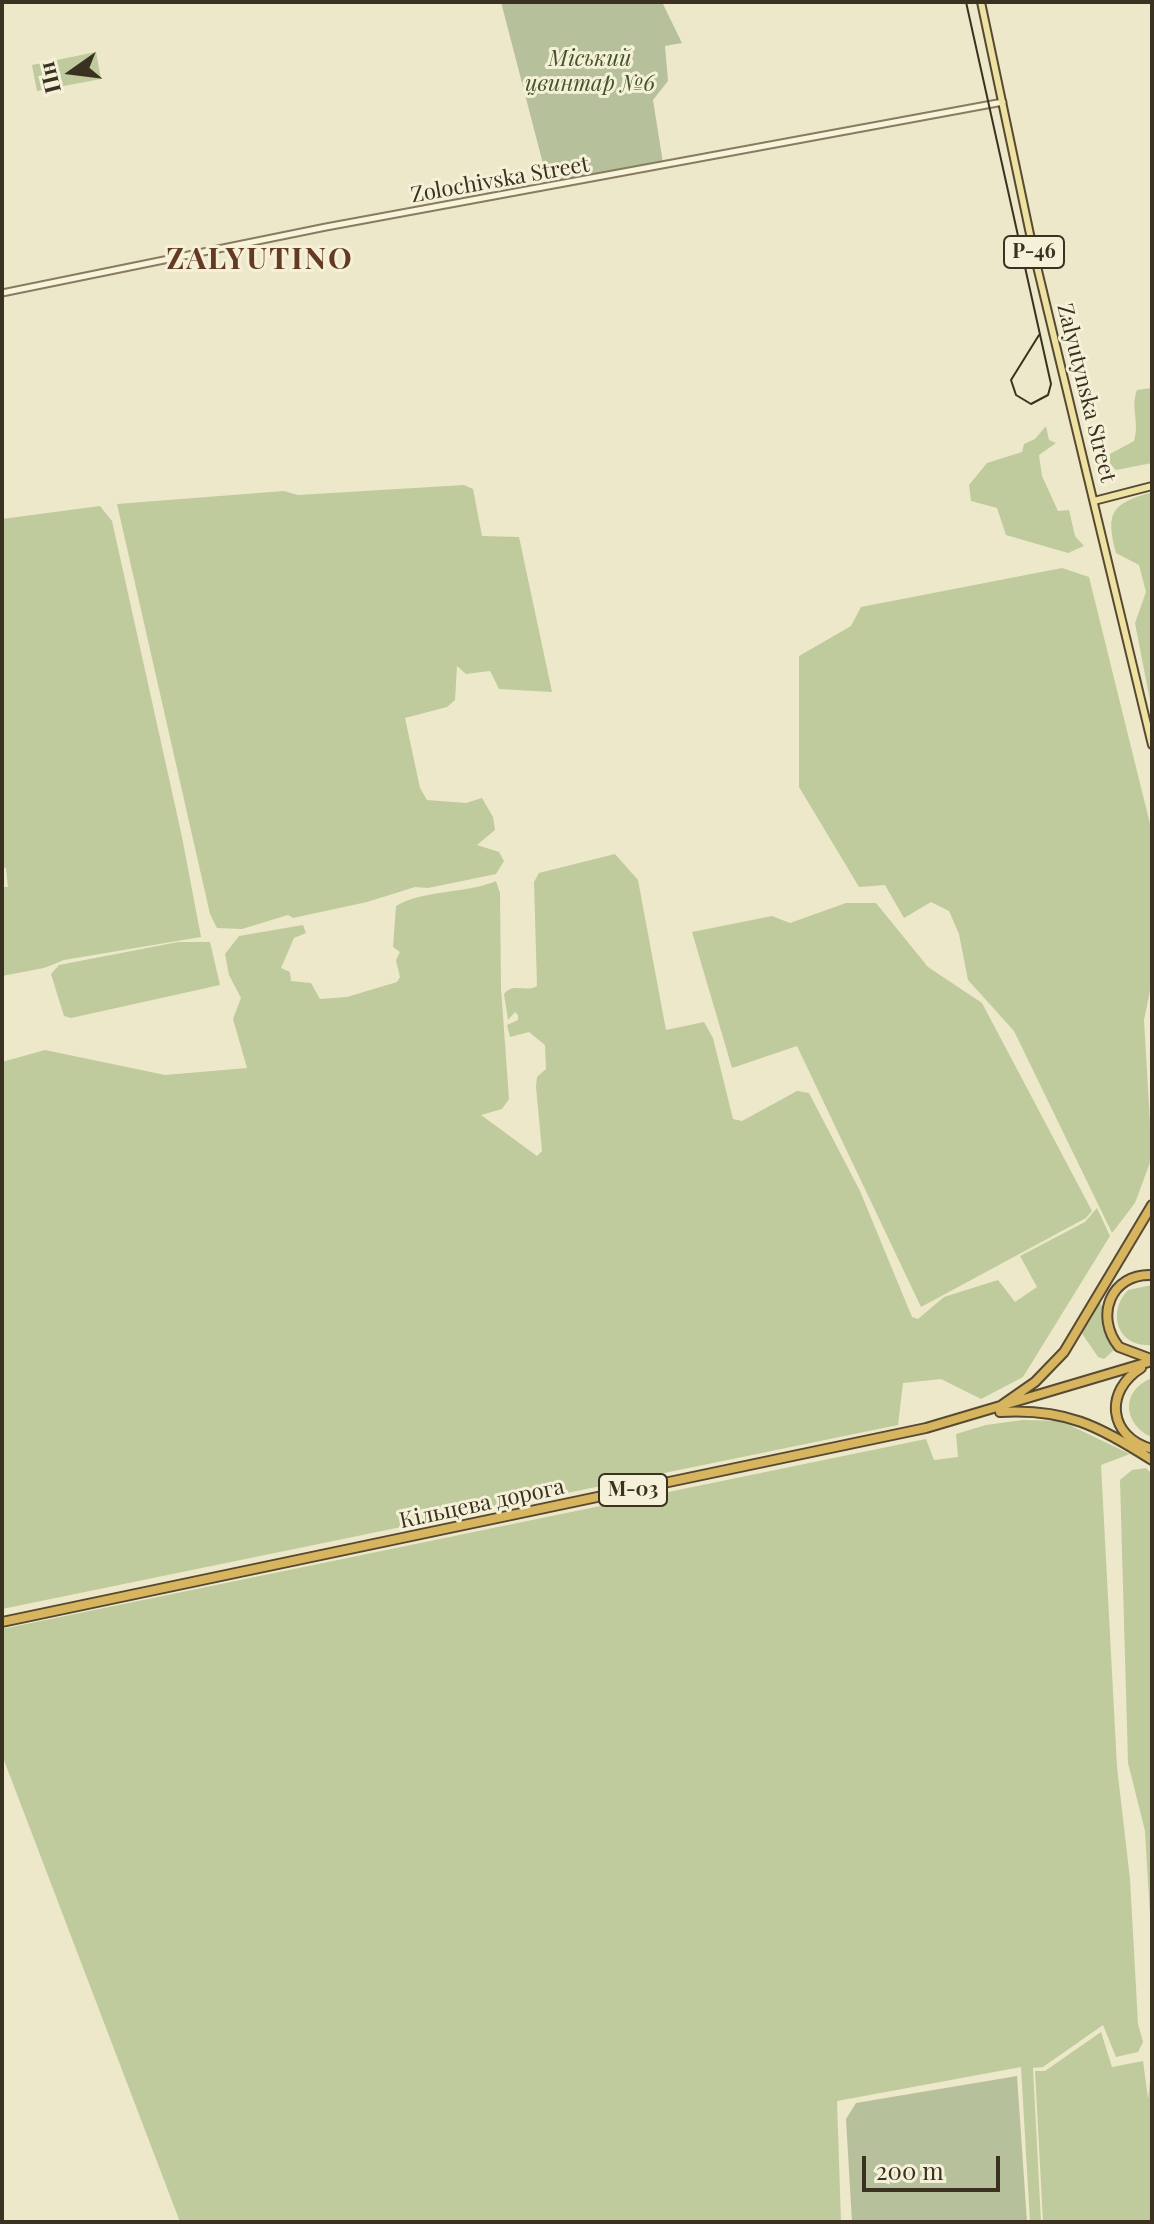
<!DOCTYPE html>
<html>
<head>
<meta charset="utf-8">
<style>
	body { margin:0 }
	#map { position:relative; width:1154px; height:2224px; overflow:hidden; background:#ede8c9; font-family:"Playfair Display",serif }
	canvas { display:block }
	.frame { position:absolute; inset:0; border:4px solid #3a3121; pointer-events:none }
	.north { position:absolute; left:32px; top:32px; width:80px; height:80px; -webkit-text-stroke:6px #f5f1d8; paint-order:stroke; rotate:256deg; font-size:22px; font-weight:700; line-height:32px; text-align:center; color:#3a3121 }
	.north::after { content:''; display:block; margin:auto; width:28px; height:36px; background:#3a3121; clip-path:polygon(50% 0,100% 100%,50% 72%,0 100%) }
	.scale { position:absolute; left:862px; top:2156px; width:138px; height:36px; box-sizing:border-box; border:4px solid #3a3121; border-top:0; padding-left:10px; font-size:24px; line-height:28px; white-space:nowrap; color:#3a3121; -webkit-text-stroke:6px #f5f1d8; paint-order:stroke }
</style>
</head>
<body>
<div id="map">
<canvas width="1154" height="2224"></canvas>
<div class="frame"></div>
<div class="north">Пн</div>
<div class="scale">200 m</div>
</div>
<script>
const g = document.querySelector('canvas').getContext('2d');
g.lineJoin = 'round';
function fillPath(path, color) { g.fillStyle = color; g.fill(path, 'evenodd'); }
function strokePath(path, color, width, dash) { g.strokeStyle = color; g.lineWidth = width; g.lineCap = dash ? 'butt' : 'round'; g.setLineDash(dash || []); g.stroke(path); }
function write(font, color, halo, rows, align = 'center') {
  g.font = font + ' "Playfair Display",serif'; g.lineWidth = 6; g.setLineDash([]); g.textBaseline = 'middle'; g.strokeStyle = halo; g.fillStyle = color; for (const [text, x, y, turn = 0] of rows) {
    g.save(); g.translate(x, y); g.rotate((+turn || 0) * Math.PI / 180); g.textAlign = isNaN(turn) ? turn : align; if (halo) g.strokeText(text, 0, 0); g.fillText(text, 0, 0); g.restore();
  }
}
fillPath(new Path2D(`
	M 96,52 L 101,79 L 37,91 L 32,65 Z
	M 1152,388 L 1152,463 L 1116,470 L 1110,464 L 1110,454 L 1134,441 C 1140,422 1130,408 1137,390 Z
	M 1046,426 L 1049,440 L 1056,443 L 1039,455 L 1042,476 L 1058,511 L 1069,510 L 1075,536 L 1084,546 L 1068,553 L 1006,535 L 997,508 L 971,501 L 969,485 L 987,463 L 1022,452 L 1024,444 L 1035,439 Z
	M 464,485 L 473,489 L 482,536 L 519,537 L 552,692 L 499,689 L 490,671 L 466,674 L 457,666 L 455,700 L 447,707 L 405,718 L 420,788 L 427,800 L 466,803 L 482,798 L 493,817 L 495,830 L 477,845 L 499,852 L 504,861 L 496,874 L 428,888 L 415,887 L 367,902 L 293,918 L 288,915 L 242,929 L 217,928 L 210,914 L 117,504 L 284,491 L 298,495 Z
	M 1152,492 L 1152,711 L 1135,623 L 1146,592 L 1139,565 L 1116,553 C 1105,511 1112,504 1152,492 Z
	M 100,506 L 112,521 L 182,837 L 201,937 L 64,960 L 44,968 L 2,976 L 2,887 L 8,887 L 6,868 L 2,867 L 2,519 Z
	M 1062,568 L 1089,577 L 1152,832 L 1152,981 L 1144,1020 L 1152,1157 L 1135,1203 L 1112,1233 L 1014,1031 L 968,980 L 959,934 L 949,911 L 931,902 L 904,918 L 885,885 L 859,887 L 799,787 L 799,656 L 851,626 L 861,607 Z
	M 615,854 L 638,880 L 666,1030 L 704,1022 L 713,1038 L 733,1119 L 742,1121 L 797,1091 L 809,1093 L 860,1191 L 912,1317 L 918,1319 L 944,1297 L 998,1280 L 1015,1302 L 1037,1287 L 1020,1256 L 1085,1222 L 1097,1208 L 1110,1236 L 1023,1377 L 981,1399 L 941,1379 L 903,1383 L 898,1425 L 2,1609 L 2,1062 L 45,1050 L 165,1075 L 247,1068 L 233,1019 L 241,998 L 229,975 L 225,954 L 239,936 L 303,925 L 306,933 L 294,938 L 281,968 L 290,972 L 291,981 L 311,983 L 320,999 L 347,997 L 397,982 L 400,977 L 396,960 L 400,952 L 393,947 L 396,906 C 422,890 470,893 496,881 L 500,893 L 501,988 L 509,1099 L 502,1109 L 481,1115 L 537,1156 L 542,1151 L 536,1087 L 537,1077 L 546,1069 L 545,1045 L 529,1032 L 510,1037 L 507,1025 L 518,1020 L 518,1015 L 515,1012 L 508,1020 L 504,994 C 512,982 527,993 537,986 L 534,882 L 539,873 Z
	M 846,903 L 876,903 L 928,967 L 982,1003 L 1092,1211 L 1086,1218 L 921,1307 L 797,1046 L 732,1068 L 692,932 L 772,916 L 790,923 Z
	M 178,942 L 210,942 L 220,985 L 71,1018 L 64,1016 L 51,974 L 59,965 Z
	M 1152,1285 L 1152,1345 C 1118,1348 1106,1313 1128,1290 Z
	M 1099,1301 C 1105,1308 1106,1334 1114,1350 L 1104,1359 L 1098,1357 L 1081,1332 Z
	M 1152,1378 L 1152,1437 L 1151,1437 C 1122,1423 1121,1390 1152,1378 Z
	M 1023,1420 L 1061,1421 L 1130,1454 L 1101,1465 L 1117,1767 L 1130,1879 L 1138,2024 L 1143,2042 L 1138,2052 L 1116,2057 L 1103,2025 L 1043,2067 L 1033,2068 L 1041,2222 L 1030,2222 L 1021,2067 L 837,2101 L 841,2222 L 180,2222 L 2,1755 L 2,1629 L 926,1439 L 934,1460 L 958,1457 L 956,1434 L 986,1425 Z
	M 1146,1468 L 1152,1474 L 1152,1950 L 1145,1831 L 1128,1763 L 1120,1480 L 1132,1470 Z
	M 1101,2032 L 1112,2067 L 1143,2061 L 1148,2099 L 1152,2062 L 1152,2222 L 1043,2222 L 1035,2071 L 1045,2071 Z`), '#bfcb9d');
fillPath(new Path2D(`
	M 501,2 L 662,2 L 682,43 L 665,46 L 668,81 L 653,100 L 663,163 L 548,183 Z
	M 1017,2076 L 1027,2222 L 852,2222 L 846,2119 L 856,2103 Z`), '#b6c19b');
const minor = new Path2D(`
	M 2,293 L 326,227 L 1003,102`);
const major = new Path2D(`
	M 981,2 L 1035,258 L 1152,745
	M 1094,501 L 1152,486`);
const highway = new Path2D(`
	M 1151,1359 L 1119,1347 C 1094,1316 1111,1273 1152,1275
	M 1141,1368 C 1104,1391 1108,1437 1152,1449
	M 1002,1405 L 1035,1382 L 1064,1352 L 1152,1205
	M 1000,1412 C 1065,1408 1099,1426 1152,1460
	M 2,1622 L 926,1428 L 1152,1361`);
strokePath(minor, '#897b5e', 9);
strokePath(major, '#574932', 10);
strokePath(highway, '#574932', 12);
strokePath(minor, '#f8f4dc', 5);
strokePath(major, '#eee2a3', 6);
strokePath(highway, '#d7b55e', 8);
strokePath(new Path2D(`
	M 966,2 L 1051,384 L 1048,395 L 1031,404 L 1016,395 L 1011,380 L 1039,335`), '#3a3121', 2);
for (const [x, y, w] of [
	[1034,252,60],
	[633,1490,68]
]) { const box = new Path2D(); box.roundRect(x - w / 2, y - 16, w, 32, 6); g.fillStyle = '#f5f1d8'; g.fill(box); strokePath(box, '#3a3121', 2); }
write('bold 20px', '#3a3121', null, [
	["Р-46",1034,252],
	["М-03",633,1490]
]);
write('italic 22px', '#435528', '#f5f1d8', [
	["Міський",590,59],
	["цвинтар №6",590,84]
]);
write('22px', '#3a3121', '#f5f1d8', [
	["Zolochivska Street",500,180,-10],
	["Zalyutynska Street",1086,393,76],
	["Кільцева дорога",482,1504,-12]
]);
g.letterSpacing = '2px';
write('bold 30px', '#653a22', '#f5f1d8', [
	["ZALYUTІNO",260,260]
]);
g.letterSpacing = '0px';
</script>
</body>
</html>
